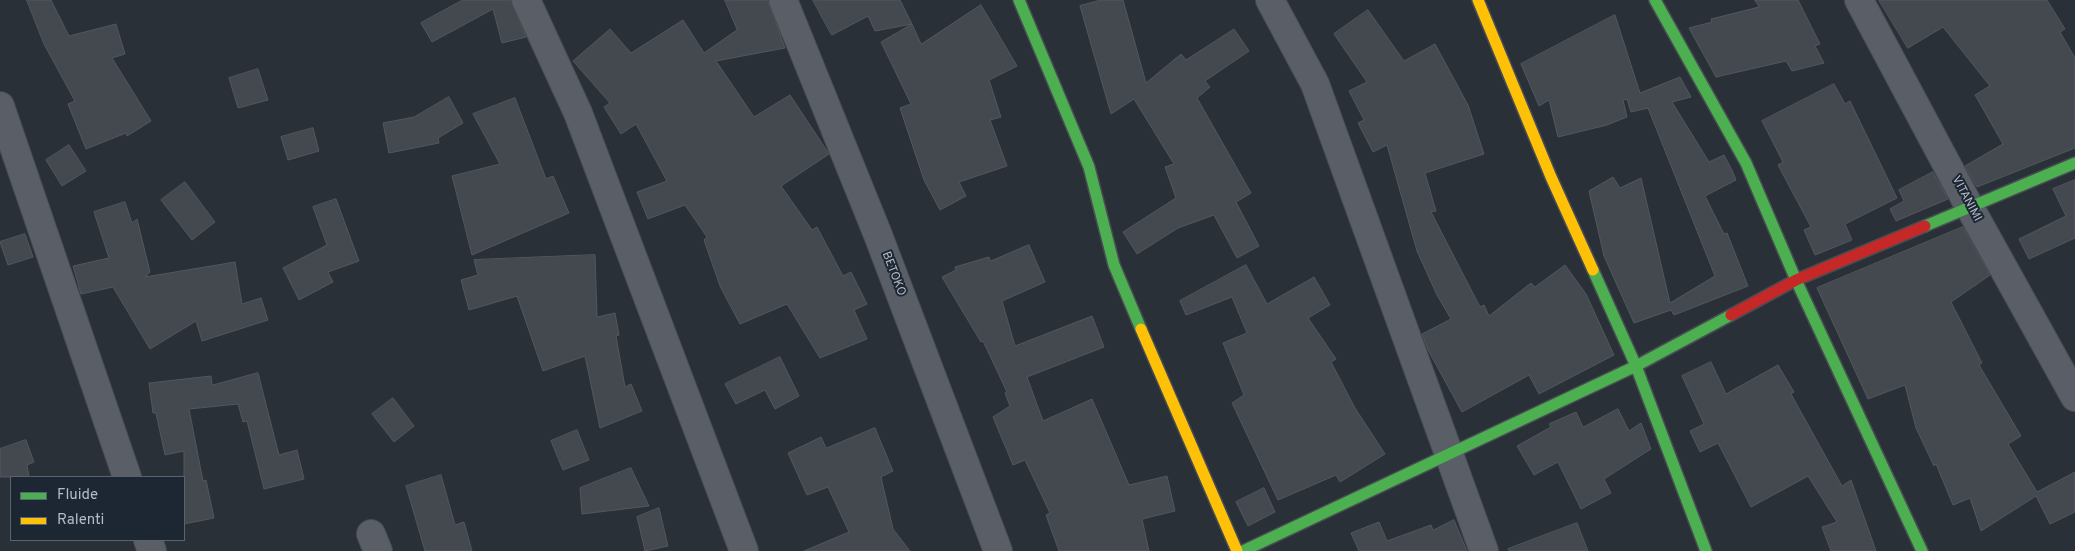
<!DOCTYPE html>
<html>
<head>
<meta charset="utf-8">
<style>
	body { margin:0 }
	#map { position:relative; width:2075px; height:551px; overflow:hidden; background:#2a3038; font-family:Overpass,sans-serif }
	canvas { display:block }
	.legend { position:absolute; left:10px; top:476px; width:175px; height:65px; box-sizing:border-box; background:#1d2633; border:1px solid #59626f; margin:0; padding:6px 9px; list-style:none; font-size:15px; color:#b4bcc9 }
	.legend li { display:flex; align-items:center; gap:10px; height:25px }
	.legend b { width:25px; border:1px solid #59626f }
</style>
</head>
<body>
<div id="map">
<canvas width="2075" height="551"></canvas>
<ul class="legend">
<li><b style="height:6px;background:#4caf50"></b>Fluide</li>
<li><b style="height:6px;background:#ffc107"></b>Ralenti</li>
</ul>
</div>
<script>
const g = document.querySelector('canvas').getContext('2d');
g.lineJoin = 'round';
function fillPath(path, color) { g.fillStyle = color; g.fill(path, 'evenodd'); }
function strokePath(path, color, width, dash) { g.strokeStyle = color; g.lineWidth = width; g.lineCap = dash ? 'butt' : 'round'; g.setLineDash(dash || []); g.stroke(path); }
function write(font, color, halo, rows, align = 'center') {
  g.font = font + ' Overpass,sans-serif'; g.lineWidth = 4; g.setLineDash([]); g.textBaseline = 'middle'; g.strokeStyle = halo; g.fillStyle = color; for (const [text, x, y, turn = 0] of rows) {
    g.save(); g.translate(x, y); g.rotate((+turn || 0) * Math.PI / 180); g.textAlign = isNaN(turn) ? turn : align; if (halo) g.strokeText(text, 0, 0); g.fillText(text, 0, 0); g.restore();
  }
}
const building = new Path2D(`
	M 27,0 L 51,0 L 69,36 L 116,24 L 125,54 L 112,58 L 151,121 L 127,136 L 126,133 L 86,149 L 68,104 L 75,101 L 44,44 Z
	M 463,0 L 511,0 L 526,37 L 502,43 L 493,9 L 432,42 L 421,23 Z
	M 725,0 L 768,0 L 785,48 L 716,61 L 754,117 L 790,95 L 829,154 L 781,186 L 812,230 L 817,227 L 843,276 L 851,272 L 867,304 L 854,310 L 867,339 L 820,358 L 787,304 L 740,324 L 720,286 L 704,240 L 707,237 L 685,205 L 648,219 L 637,192 L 667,181 L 636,124 L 621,134 L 604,107 L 610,103 L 573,61 L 610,29 L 631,53 L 683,20 L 704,53 L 737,30 Z
	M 813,0 L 900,0 L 912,24 L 875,31 L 868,16 L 832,35 Z
	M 1101,0 L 1123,0 L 1146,83 L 1181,54 L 1186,60 L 1234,29 L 1249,51 L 1205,81 L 1210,87 L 1197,98 L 1251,193 L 1236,202 L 1259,246 L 1237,258 L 1214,215 L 1178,228 L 1137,254 L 1123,232 L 1176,198 L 1165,167 L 1174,164 L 1134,99 L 1111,114 L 1080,6 Z
	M 1755,0 L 1798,0 L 1820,44 L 1815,46 L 1824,63 L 1792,71 L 1786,61 L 1716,77 L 1689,28 L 1712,22 L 1711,19 L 1759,7 Z
	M 1879,0 L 2047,0 L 2065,29 L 2060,32 L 2075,58 L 2075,148 L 1977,187 L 1965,166 L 2003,144 L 1975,95 L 1990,86 L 1943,27 L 1908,48 Z
	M 981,5 L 1017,66 L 989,80 L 1001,117 L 990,120 L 1007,166 L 959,182 L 966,196 L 940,210 L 924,180 L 900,108 L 911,104 L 881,42 L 912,24 L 921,44 Z
	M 1368,10 L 1404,61 L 1435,44 L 1468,105 L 1484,154 L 1425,173 L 1436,211 L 1431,212 L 1480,307 L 1484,305 L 1489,316 L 1531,283 L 1535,287 L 1565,265 L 1586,294 L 1614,355 L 1539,394 L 1529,375 L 1462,412 L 1428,350 L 1422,334 L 1451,319 L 1437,295 L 1417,251 L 1387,145 L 1373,152 L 1358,123 L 1364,120 L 1349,91 L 1367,82 L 1334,34 Z
	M 1615,15 L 1640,93 L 1680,77 L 1691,97 L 1672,102 L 1709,162 L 1724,155 L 1732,170 L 1736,180 L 1705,196 L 1724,234 L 1727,233 L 1748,286 L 1674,315 L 1671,310 L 1634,323 L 1604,256 L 1589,191 L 1613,177 L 1620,188 L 1641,178 L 1670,303 L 1715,276 L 1648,108 L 1631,112 L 1627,99 L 1623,100 L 1627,117 L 1607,125 L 1558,137 L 1549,100 L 1539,106 L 1521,64 Z
	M 258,69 L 268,100 L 238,108 L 229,78 Z
	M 1834,84 L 1845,104 L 1850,101 L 1897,198 L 1845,224 L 1852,240 L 1815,255 L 1804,230 L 1811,227 L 1778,165 L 1783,162 L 1762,121 Z
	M 449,97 L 463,123 L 438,138 L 439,143 L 389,153 L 383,123 L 414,117 Z
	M 515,98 L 546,179 L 553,176 L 569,213 L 472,255 L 452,176 L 500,164 L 473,114 Z
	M 313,128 L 319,151 L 288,160 L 281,137 Z
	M 69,145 L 86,171 L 62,186 L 46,160 Z
	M 1933,172 L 1948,199 L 1896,221 L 1890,209 L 1904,201 L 1899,190 Z
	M 2075,180 L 2075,238 L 2029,259 L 2019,239 L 2066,216 L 2053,189 Z
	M 185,182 L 215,222 L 192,240 L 161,200 Z
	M 336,199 L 359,261 L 328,272 L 333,282 L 299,300 L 283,268 L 327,245 L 313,207 Z
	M 125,202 L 132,223 L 137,219 L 150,272 L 145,277 L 235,262 L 242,304 L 261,298 L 268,320 L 202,341 L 196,321 L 150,349 L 113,287 L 81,294 L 73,266 L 109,258 L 94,212 Z
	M 1963,227 L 1990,275 L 1951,302 L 1982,363 L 1979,365 L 2021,436 L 2008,444 L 2037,492 L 2075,472 L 2075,512 L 2050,524 L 2036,496 L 1981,531 L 1970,498 L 1953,505 L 1936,464 L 1934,466 L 1916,428 L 1905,385 L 1868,399 L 1817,288 Z
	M 25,234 L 33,257 L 8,265 L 0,242 Z
	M 1029,245 L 1045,282 L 1002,301 L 1015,346 L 1092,316 L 1104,347 L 1027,377 L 1043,421 L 1092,399 L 1129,485 L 1167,476 L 1175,511 L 1142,519 L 1149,551 L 1059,551 L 1046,515 L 1050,513 L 1025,460 L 1013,465 L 993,417 L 1010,406 L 1005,393 L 1007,392 L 983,341 L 981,342 L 942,277 L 956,270 L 955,267 L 989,257 L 990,261 Z
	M 595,255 L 597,317 L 615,313 L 619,335 L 616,336 L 625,387 L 631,384 L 642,411 L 600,428 L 585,356 L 543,371 L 517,296 L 469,310 L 461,280 L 478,275 L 474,260 Z
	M 1246,265 L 1267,304 L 1314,277 L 1330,305 L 1308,318 L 1336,359 L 1331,362 L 1355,408 L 1385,454 L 1340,482 L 1336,475 L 1278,500 L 1232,403 L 1244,395 L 1223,343 L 1247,333 L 1232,297 L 1186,315 L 1180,301 Z
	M 780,357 L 799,396 L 775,409 L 765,390 L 736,404 L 725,384 Z
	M 1711,362 L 1726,394 L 1778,365 L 1794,392 L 1791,394 L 1842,486 L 1851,480 L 1876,551 L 1831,551 L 1822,527 L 1837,522 L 1808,476 L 1751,507 L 1718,443 L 1700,452 L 1690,431 L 1704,424 L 1682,376 Z
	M 258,373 L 279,455 L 297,450 L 304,479 L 264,489 L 247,421 L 243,422 L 238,404 L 189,409 L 203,481 L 206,480 L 214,518 L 184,524 L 184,451 L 165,455 L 156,413 L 153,413 L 149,383 L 211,376 L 212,385 Z
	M 393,398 L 414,426 L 394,442 L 372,414 Z
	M 1618,409 L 1629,431 L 1641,423 L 1651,449 L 1604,479 L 1611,493 L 1581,509 L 1558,462 L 1534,475 L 1517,446 L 1551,427 L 1549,424 L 1576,412 L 1583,427 Z
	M 875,428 L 893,471 L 881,477 L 893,529 L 910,551 L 804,551 L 849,532 L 828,487 L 807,495 L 788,453 L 821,437 L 826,448 Z
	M 577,430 L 589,460 L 563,470 L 551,441 Z
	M 26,440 L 34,462 L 27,465 L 29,477 L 0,477 L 0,449 Z
	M 631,468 L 649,506 L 582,514 L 580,488 Z
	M 441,475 L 455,525 L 464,522 L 472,551 L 425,551 L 406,486 Z
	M 1264,488 L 1275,512 L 1248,526 L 1236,502 Z
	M 659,508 L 668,546 L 645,551 L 637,517 Z
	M 1454,520 L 1467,551 L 1359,551 L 1351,533 L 1379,522 L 1387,541 L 1431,525 L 1433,530 Z
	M 1577,523 L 1588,551 L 1509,551 L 1508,549 Z`);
fillPath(building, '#444950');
strokePath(building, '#52575f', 1);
const street = new Path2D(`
	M 526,0 L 578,113 L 744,551
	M 783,0 L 878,235 L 998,551
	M 1270,0 L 1315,84 L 1484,551
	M 1859,0 L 1969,206 L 2075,397
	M 0,106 L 127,477
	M 371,534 L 378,551
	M 148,540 L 152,551`);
const fast = new Path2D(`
	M 1019,0 L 1089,167 L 1114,265 L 1141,329
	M 1655,0 L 1746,163 L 1796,280 L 1922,551
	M 1925,226 L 2075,163
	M 1593,270 L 1636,366 L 1706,551
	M 1243,551 L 1636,366 L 1731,315`);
const slow = new Path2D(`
	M 1478,0 L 1551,177 L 1593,270
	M 1141,329 L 1237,551`);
const jam = new Path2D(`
	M 1731,315 L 1796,280 L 1925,226`);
strokePath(street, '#484c53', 30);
strokePath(fast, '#484c53', 14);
strokePath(slow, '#484c53', 14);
strokePath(jam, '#484c53', 14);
strokePath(street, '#5a5e66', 28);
strokePath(fast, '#4caf50', 11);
strokePath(slow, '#ffc107', 11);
strokePath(jam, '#c62828', 11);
write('12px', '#b4bcc9', '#1d2633', [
	["VITANIMI",1966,199,62],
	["BETOKO",893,274,69]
]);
</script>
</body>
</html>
